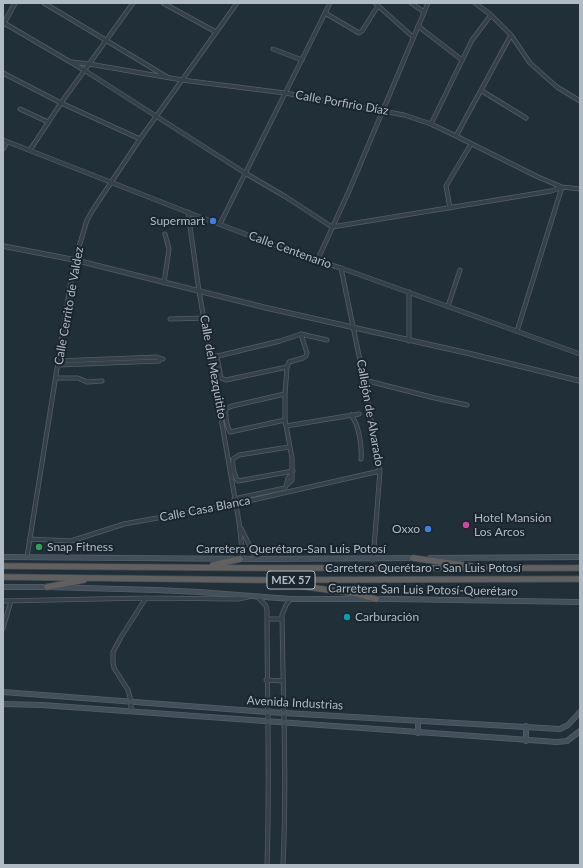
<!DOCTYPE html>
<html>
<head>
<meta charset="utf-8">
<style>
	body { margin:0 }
	#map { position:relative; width:583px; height:868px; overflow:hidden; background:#212f39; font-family:Lato,sans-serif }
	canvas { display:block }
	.frame { position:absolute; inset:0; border:4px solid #b0bbc6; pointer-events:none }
</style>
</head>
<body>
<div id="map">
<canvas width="583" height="868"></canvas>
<div class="frame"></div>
</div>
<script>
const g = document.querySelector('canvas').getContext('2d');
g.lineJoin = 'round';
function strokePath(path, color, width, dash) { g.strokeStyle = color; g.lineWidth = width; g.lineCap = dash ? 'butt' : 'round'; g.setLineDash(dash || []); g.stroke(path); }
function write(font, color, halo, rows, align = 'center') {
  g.font = font + ' Lato,sans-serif'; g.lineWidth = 4; g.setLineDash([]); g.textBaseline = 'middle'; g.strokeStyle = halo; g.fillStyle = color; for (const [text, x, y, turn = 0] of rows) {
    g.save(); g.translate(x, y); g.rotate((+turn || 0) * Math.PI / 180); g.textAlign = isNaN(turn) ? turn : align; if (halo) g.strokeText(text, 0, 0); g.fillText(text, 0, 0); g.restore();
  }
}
const minor = new Path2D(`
	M 44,3 L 167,77
	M 163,3 L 216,32
	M 375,3 L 413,37
	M 411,3 L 424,12
	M 475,3 L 491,15 L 511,35 L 530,63 L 557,87 L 580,101
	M 325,13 L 359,33 L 362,31 L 378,6
	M 4,23 L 84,70 L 245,173 L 286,197 L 332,227 L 551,191 L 562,187
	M 418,26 L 462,60
	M 273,49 L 302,60
	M 72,62 L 89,64 L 182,80 L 285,93 L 404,115 L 431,124 L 456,136 L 538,177 L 562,187 L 580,189
	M 3,73 L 61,103 L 140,139
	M 482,91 L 526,118
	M 20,109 L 48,122
	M 431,124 L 472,40 L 491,15
	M 456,136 L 511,35
	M 3,140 L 192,214 L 317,261 L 341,268 L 580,354
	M 3,149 L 7,142
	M 30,150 L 61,103 L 133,3
	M 450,208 L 446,186 L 471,144
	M 188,212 L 199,291 L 239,522 L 243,559
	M 220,224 L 330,3
	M 317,261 L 349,191 L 428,3
	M 341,268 L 364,380 L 380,471 L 373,560
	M 164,283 L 169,249 L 165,234
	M 409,292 L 409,341
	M 448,306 L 460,270
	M 170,319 L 205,318
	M 517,331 L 562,187
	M 59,361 L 157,357 L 163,359
	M 58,365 L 159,361 L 160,358
	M 287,367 L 226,380 L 221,378 L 217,357 L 217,356 L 222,355 L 280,341 L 301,334 L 327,340
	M 56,378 L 78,378 L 87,382 L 102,381
	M 364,380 L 435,398 L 467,405
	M 285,394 L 232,406 L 226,409 C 225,416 227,427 230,432 L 285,420
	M 351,415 C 359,425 362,446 361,459
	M 286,426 L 359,414
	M 289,447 L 239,455 L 233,459 C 232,465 234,476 238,481 L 293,471
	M 287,485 L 292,480 L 292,458 L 285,420 L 285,394 L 287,367 L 289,362 L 303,358 L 306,356 L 307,353 L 301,334
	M 286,486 L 288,478 L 291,475
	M 234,499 L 285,488
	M 241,528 L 256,559
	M 30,539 L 71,541 L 124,524 L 235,504 L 380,471
	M 27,557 L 70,287 L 75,260 L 87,220 L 94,208 L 140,139 L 237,3
	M 258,597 L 266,606 L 267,610 C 267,695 270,780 267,865
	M 3,601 L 146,598 L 238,599 L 248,597
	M 267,619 L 282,619
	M 3,628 L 11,601
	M 266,680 L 283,681
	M 131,711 L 131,701 L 128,690 L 114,668 L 113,662 L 113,652 L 121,637 L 146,598
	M 283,865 C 287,781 283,698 282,615 L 286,605 L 291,599`);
const tertiary = new Path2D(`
	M 3,25 L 15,3
	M 3,246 L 75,260 L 267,308 L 467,353 L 580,381`);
const secondary = new Path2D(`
	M 3,557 L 256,559 L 416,558
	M 430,558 L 580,557
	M 3,587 L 47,587 L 156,590 L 199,592 L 291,599 L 392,599 L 580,602
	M 3,692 L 267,712 L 560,729 L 568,725 L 580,712
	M 3,704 L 42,705 L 557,742 L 567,741 L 580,731
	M 418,733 L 418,721
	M 526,741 L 526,726`);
const trunk = new Path2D(`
	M 413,558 L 471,566
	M 213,565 L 240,559
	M 3,566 L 260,568 L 580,568
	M 3,577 L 259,580 L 580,579
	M 279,583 L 358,594 L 376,599
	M 47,587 L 84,580`);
strokePath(minor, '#535e67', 5);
strokePath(tertiary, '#535e67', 5.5);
strokePath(secondary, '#535e67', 6);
strokePath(trunk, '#404b54', 7);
strokePath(minor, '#354049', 3.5);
strokePath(tertiary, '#354049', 4);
strokePath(secondary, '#43505c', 4.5);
strokePath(trunk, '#62605e', 5.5);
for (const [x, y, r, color] of [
	[213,221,4,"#3f7fe0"],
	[466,525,4,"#d1479c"],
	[428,529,4,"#3f7fe0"],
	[39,547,4,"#2e9e5b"],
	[347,617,4,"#0f9aa8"]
]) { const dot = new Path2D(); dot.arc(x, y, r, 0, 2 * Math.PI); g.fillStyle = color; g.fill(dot); strokePath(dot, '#1a252e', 1.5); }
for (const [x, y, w] of [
	[291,580,48]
]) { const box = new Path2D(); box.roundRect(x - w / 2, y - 9, w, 18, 3); g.fillStyle = '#1a252e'; g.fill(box); strokePath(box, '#b0bbc6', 1); }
write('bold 11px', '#b0bbc6', null, [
	["MEX 57",291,580]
]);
write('12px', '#b0bbc6', '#1a252e', [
	["Calle Porfirio Díaz",342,103,10],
	["Calle Centenario",290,250,20],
	["Calle Cerrito de Valdez",69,306,-80],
	["Calle del Mezquitito",213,367,80],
	["Callejón de Alvarado",370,413,80],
	["Calle Casa Blanca",205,509,-11],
	["Carretera Querétaro-San Luis Potosí",291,549],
	["Carretera Querétaro - San Luis Potosí",423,568],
	["Carretera San Luis Potosí-Querétaro",423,590,1],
	["Avenida Industrias",295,703,3]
]);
write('12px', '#b0bbc6', '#1a252e', [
	["Supermart",205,221,"right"],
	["Hotel Mansión",474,518],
	["Los Arcos",474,532],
	["Oxxo",420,529,"right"],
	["Snap Fitness",47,547],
	["Carburación",355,617]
], 'left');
</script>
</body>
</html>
